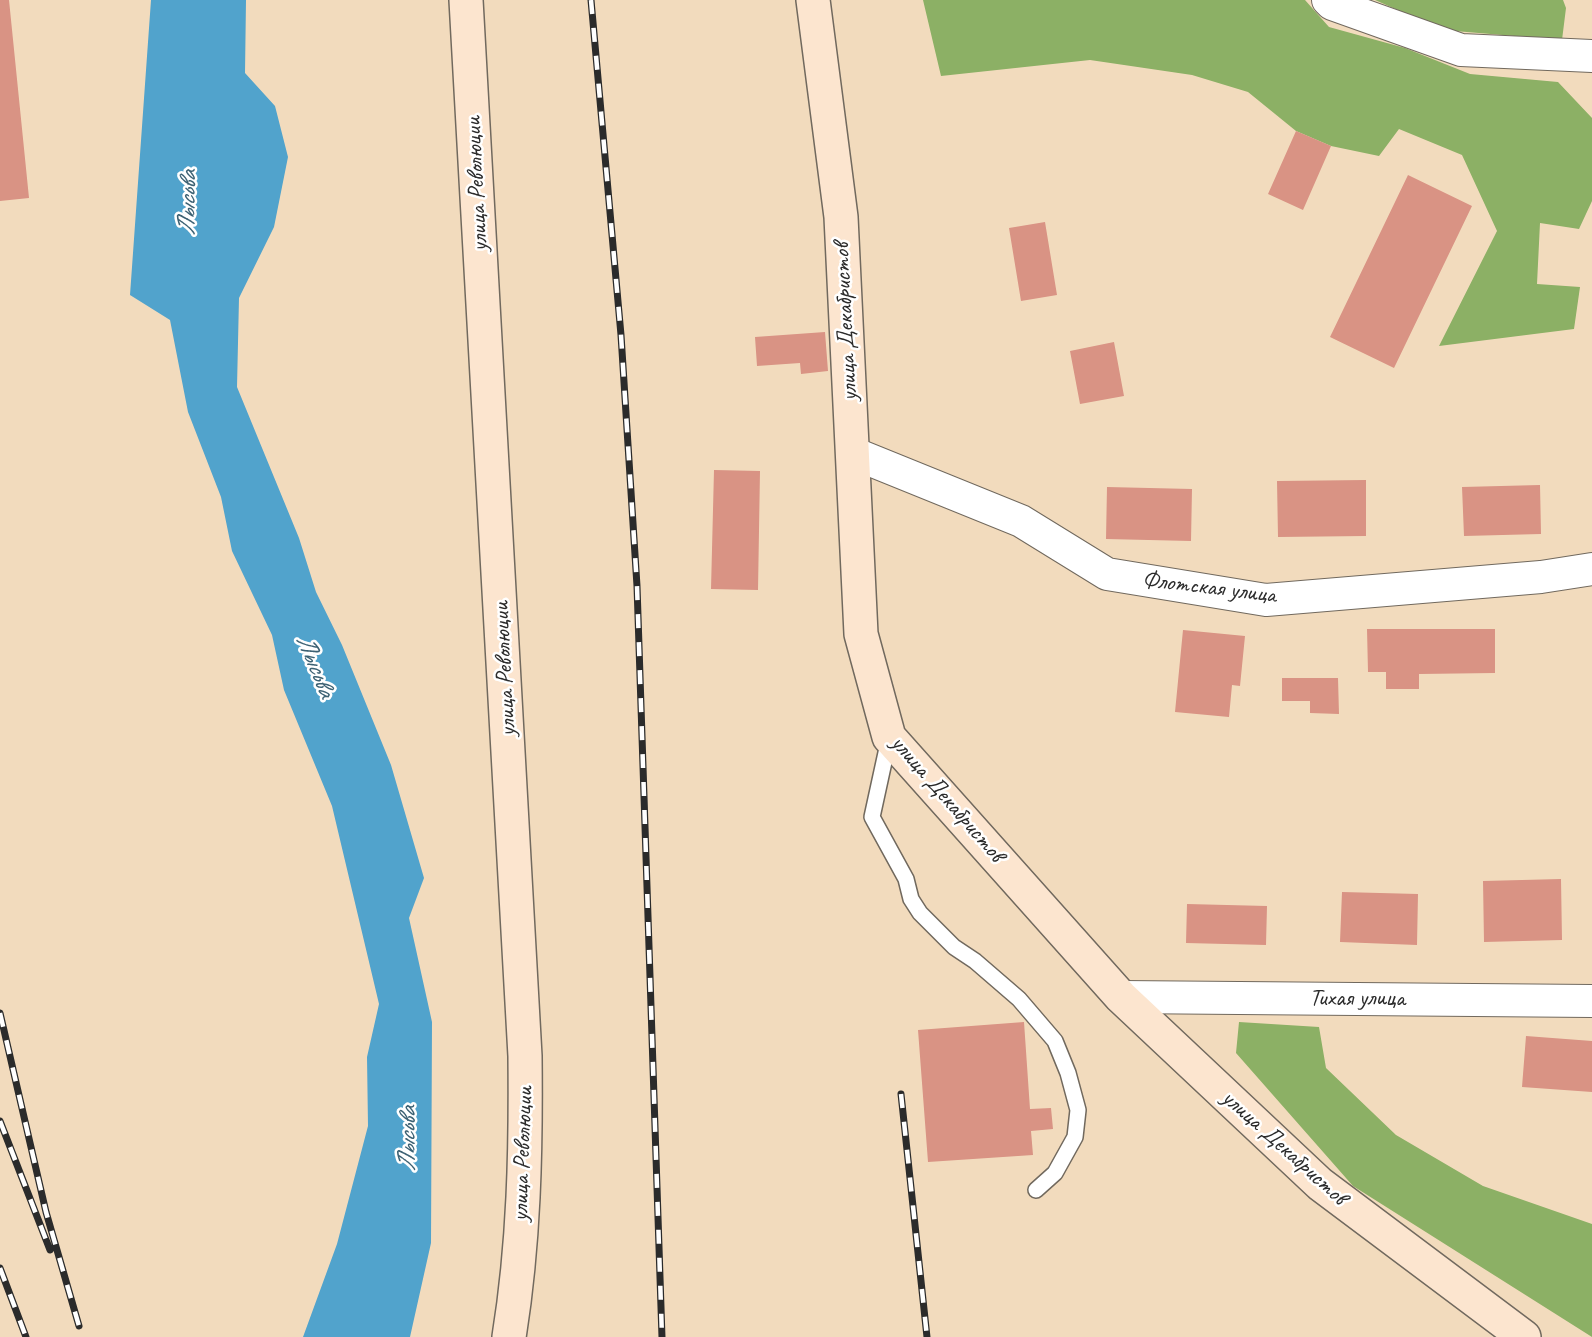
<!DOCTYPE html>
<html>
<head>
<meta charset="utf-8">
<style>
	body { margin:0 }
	canvas { display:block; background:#f2dbbd }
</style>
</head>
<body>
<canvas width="1592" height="1337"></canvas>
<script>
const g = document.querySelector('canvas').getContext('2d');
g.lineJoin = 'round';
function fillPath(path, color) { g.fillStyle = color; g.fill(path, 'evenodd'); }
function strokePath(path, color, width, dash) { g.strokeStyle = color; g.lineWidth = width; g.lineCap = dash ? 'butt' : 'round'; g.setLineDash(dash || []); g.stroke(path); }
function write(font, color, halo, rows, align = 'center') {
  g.font = font + ' Caveat,sans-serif'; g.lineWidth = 5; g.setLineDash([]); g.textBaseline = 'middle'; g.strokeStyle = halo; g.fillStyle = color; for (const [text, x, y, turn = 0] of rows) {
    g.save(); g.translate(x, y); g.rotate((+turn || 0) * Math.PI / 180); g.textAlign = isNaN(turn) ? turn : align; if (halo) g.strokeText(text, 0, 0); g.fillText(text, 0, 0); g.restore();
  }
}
fillPath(new Path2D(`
	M 923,0 L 1305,0 L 1329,27 L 1405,48 L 1470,74 L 1558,82 L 1592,118 L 1592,201 L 1579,229 L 1540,223 L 1537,284 L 1580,287 L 1574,329 L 1439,346 L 1497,231 L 1462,155 L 1399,129 L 1379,156 L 1331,146 L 1296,131 L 1248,92 L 1192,75 L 1090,60 L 941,76 Z
	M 1375,0 L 1563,0 L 1566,8 L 1562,40 L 1443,30 Z
	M 1239,1022 L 1319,1027 L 1326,1068 L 1396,1135 L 1483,1186 L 1592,1224 L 1592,1337 L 1353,1186 L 1236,1053 Z`), '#8cb065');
fillPath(new Path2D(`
	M 151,0 L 246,0 L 245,73 L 275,106 L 288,157 L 274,227 L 239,298 L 237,387 L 299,538 L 316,592 L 342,645 L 391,765 L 424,878 L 409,918 L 432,1022 L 431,1243 L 410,1337 L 303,1337 L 337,1244 L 368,1126 L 367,1057 L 379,1004 L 332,806 L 284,690 L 272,635 L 232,551 L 221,497 L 188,412 L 170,320 L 130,295 Z`), '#51a3cc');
fillPath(new Path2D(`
	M 0,0 L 9,0 L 29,198 L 0,201 Z
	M 1296,131 L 1331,146 L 1303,210 L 1268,194 Z
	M 1408,175 L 1472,206 L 1394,368 L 1330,337 Z
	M 1045,222 L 1057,295 L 1021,301 L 1009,228 Z
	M 825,332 L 828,371 L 801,374 L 800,363 L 757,366 L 755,337 Z
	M 1114,342 L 1124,396 L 1080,404 L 1070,351 Z
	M 714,470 L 760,471 L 758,590 L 711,589 Z
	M 1366,480 L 1366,536 L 1278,537 L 1277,481 Z
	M 1540,485 L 1541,534 L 1464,536 L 1462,487 Z
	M 1107,487 L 1192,489 L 1191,541 L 1106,539 Z
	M 1367,629 L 1495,629 L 1495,673 L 1419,674 L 1419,689 L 1386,689 L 1386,672 L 1368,672 Z
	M 1183,630 L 1245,636 L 1240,686 L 1232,685 L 1229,717 L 1175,712 Z
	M 1282,678 L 1338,678 L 1339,714 L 1310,713 L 1310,701 L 1282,701 Z
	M 1561,879 L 1562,940 L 1484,942 L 1483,881 Z
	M 1342,892 L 1418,894 L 1417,945 L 1340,942 Z
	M 1187,904 L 1267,906 L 1266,945 L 1186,943 Z
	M 1024,1022 L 1030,1109 L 1051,1108 L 1053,1129 L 1031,1131 L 1033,1155 L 928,1162 L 918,1030 Z
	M 1526,1036 L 1592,1041 L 1592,1092 L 1522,1087 Z`), '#d99384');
const lane = new Path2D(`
	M 889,739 L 872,817 L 906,879 L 911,899 L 920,913 L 954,947 L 975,961 L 1019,999 L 1055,1041 L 1068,1073 L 1078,1110 L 1075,1137 L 1055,1173 L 1036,1190`);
const street = new Path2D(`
	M 1328,0 L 1332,4 L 1461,50 L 1592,56
	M 853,453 L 1021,521 L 1107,574 L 1266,600 L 1541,577 L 1592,569
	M 1121,997 L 1592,1001`);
const secondary = new Path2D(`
	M 466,0 L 525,1056 C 526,1151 524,1244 509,1337
	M 813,0 L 841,217 L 861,634 L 889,737 L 1121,997 L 1320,1184 L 1524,1337`);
strokePath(lane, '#71695e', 18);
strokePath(street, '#71695e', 34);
strokePath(secondary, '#71695e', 36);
strokePath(lane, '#fff', 15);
strokePath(street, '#fff', 32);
strokePath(secondary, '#fce5cf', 33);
const rail = new Path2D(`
	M 591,0 L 621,335 L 637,586 L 662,1337
	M 0,1013 L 46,1212 L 79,1326
	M 901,1094 L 927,1337
	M 0,1121 L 50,1250
	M 0,1268 L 26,1337`);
strokePath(rail, '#2b2b2b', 7);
strokePath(rail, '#fff', 4.5, [14]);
write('24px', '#2b2b2b', '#fff', [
	["улица Революции",477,184,-93],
	["улица Декабристов",846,322,-93],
	["Флотская улица",1209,588,7],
	["улица Революции",505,669,-93],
	["улица Декабристов",947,799,49],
	["Тихая улица",1357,999],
	["улица Декабристов",1284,1148,42],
	["улица Революции",523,1154,-88]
]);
write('italic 26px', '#3c6173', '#fff', [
	["Лысьва",188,203,-88],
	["Лысьва",315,666,68],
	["Лысьва",408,1139,-89]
]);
</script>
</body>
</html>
